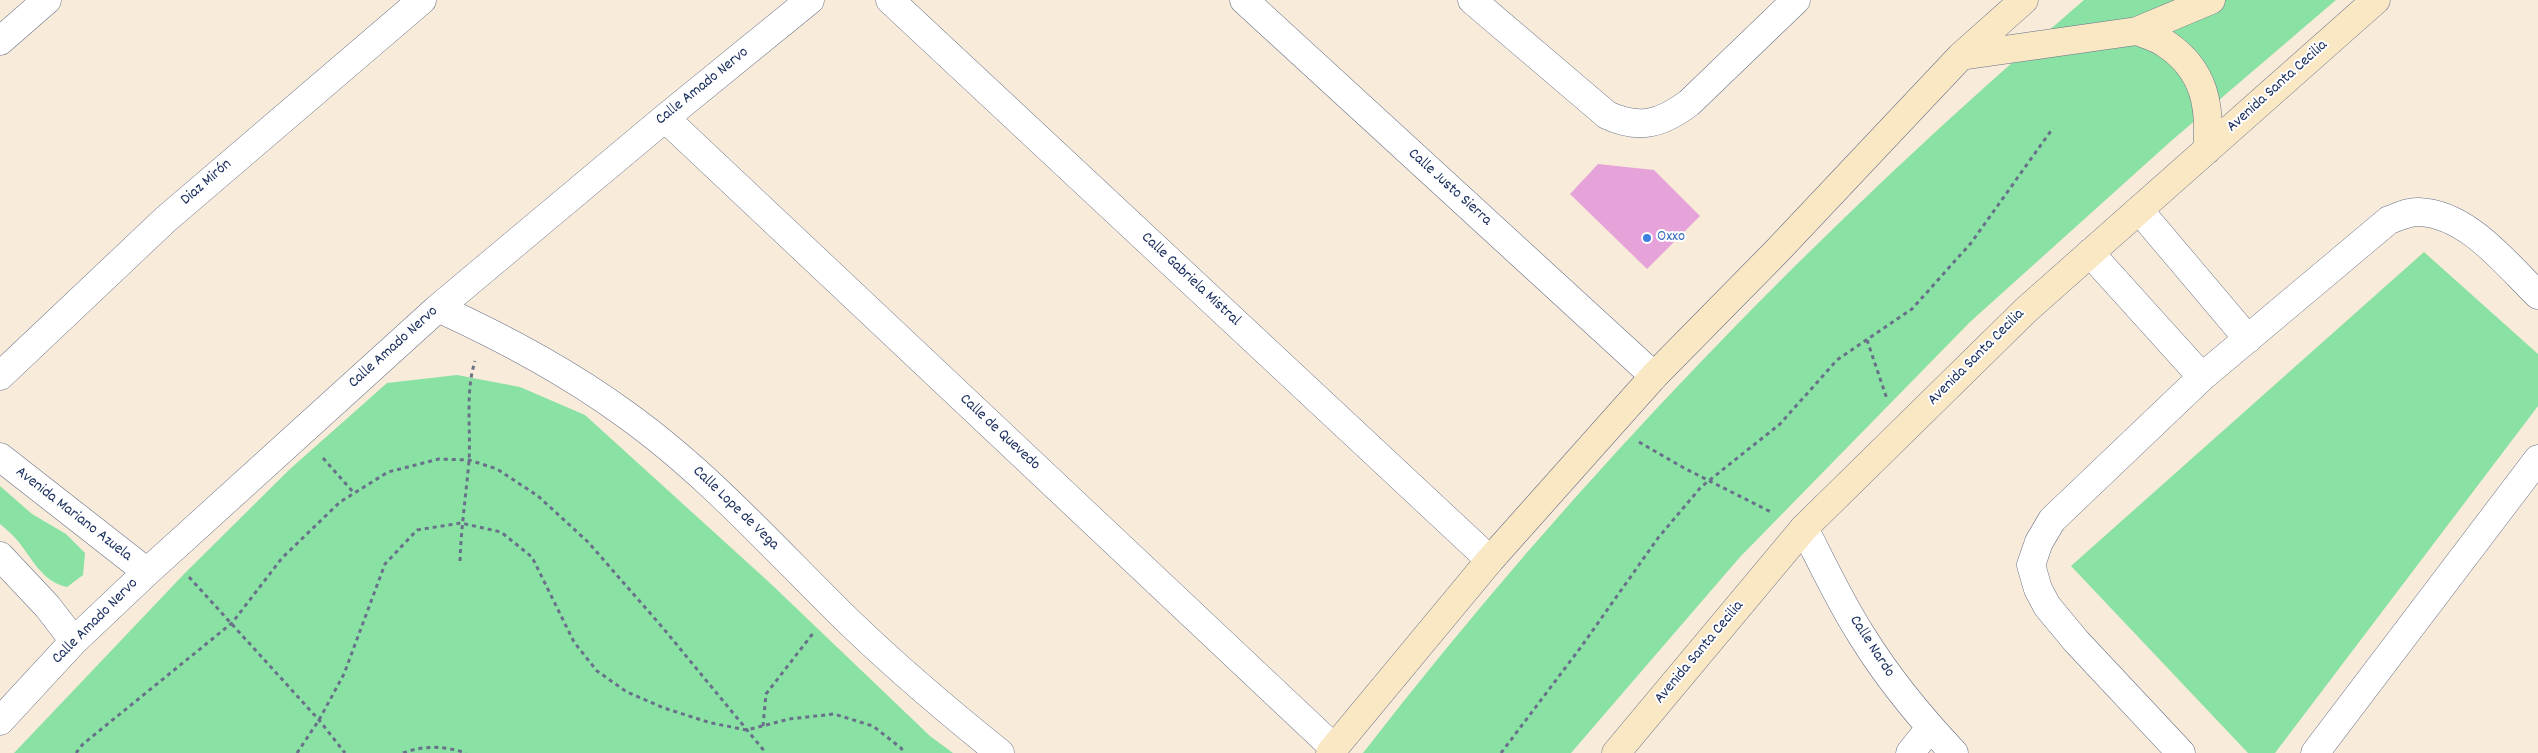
<!DOCTYPE html>
<html>
<head>
<meta charset="utf-8">
<style>
	body { margin:0 }
	canvas { display:block; background:#f8ebd9 }
</style>
</head>
<body>
<canvas width="2538" height="753"></canvas>
<script>
const g = document.querySelector('canvas').getContext('2d');
g.lineJoin = 'round';
function fillPath(path, color) { g.fillStyle = color; g.fill(path, 'evenodd'); }
function strokePath(path, color, width, dash) { g.strokeStyle = color; g.lineWidth = width; g.lineCap = dash ? 'butt' : 'round'; g.setLineDash(dash || []); g.stroke(path); }
function write(font, color, halo, rows, align = 'center') {
  g.font = font + ' Dekko,sans-serif'; g.lineWidth = 4; g.setLineDash([]); g.textBaseline = 'middle'; g.strokeStyle = halo; g.fillStyle = color; for (const [text, x, y, turn = 0] of rows) {
    g.save(); g.translate(x, y); g.rotate((+turn || 0) * Math.PI / 180); g.textAlign = isNaN(turn) ? turn : align; if (halo) g.strokeText(text, 0, 0); g.fillText(text, 0, 0); g.restore();
  }
}
fillPath(new Path2D(`
	M 2084,0 L 2336,0 L 2170,142 L 1970,322 L 1740,557 L 1571,753 L 1363,753 C 1576,478 1820,226 2084,0 Z
	M 2424,252 L 2538,354 L 2538,406 L 2275,753 L 2248,753 L 2071,566 Z
	M 457,375 L 520,387 L 585,415 L 770,583 L 930,736 L 953,753 L 14,753 L 185,573 L 290,469 L 387,383 Z
	M 0,486 L 32,514 L 66,534 L 85,553 L 83,575 L 67,587 C 42,582 32,558 17,540 C 12,534 6,529 0,524 Z`), '#8ae1a4');
fillPath(new Path2D(`
	M 1598,164 L 1654,170 L 1700,216 L 1647,269 L 1570,194 Z`), '#e5a3d9');
const street = new Path2D(`
	M 890,0 L 1490,560
	M 1244,0 L 1654,376
	M 1472,0 L 1607,115 C 1639,130 1661,124 1689,103 L 1796,0
	M 0,41 L 47,0
	M 665,118 L 1334,748
	M 2139,210 L 2248,339
	M 2090,253 L 2202,377
	M 438,308 C 504,338 566,371 625,414 C 705,471 771,545 841,614 C 891,663 945,709 1000,753
	M 0,376 L 166,219 L 422,0
	M 0,457 L 147,572
	M 1804,528 C 1823,565 1840,602 1862,636 C 1888,678 1920,717 1954,753
	M 0,556 L 47,606 L 74,641
	M 0,721 L 74,641 L 147,572 L 438,308 L 665,118 L 810,0
	M 1910,753 L 1930,728
	M 2181,753 L 2076,641 L 2047,606 L 2038,589 L 2031,565 L 2039,542 L 2052,520 L 2202,377 L 2389,220 C 2398,217 2410,211 2419,212 C 2468,214 2506,264 2538,295
	M 2315,753 L 2538,459`);
const secondary = new Path2D(`
	M 2137,31 C 2147,35 2158,38 2166,44 C 2205,70 2211,107 2207,150
	M 1961,56 L 2137,31 L 2211,0
	M 1330,753 L 1490,560 L 1654,376 L 1778,250 L 1961,56 L 2024,0
	M 1616,753 L 1804,528 L 2026,310 L 2376,0`);
strokePath(street, '#687189', 29);
strokePath(secondary, '#687189', 29);
strokePath(new Path2D(`
	M 1867,340 L 1887,399
	M 1639,442 L 1684,468 L 1773,513
	M 323,458 L 354,493
	M 460,561 C 461,528 466,495 469,461 C 471,428 465,393 475,361
	M 189,577 L 319,720 L 345,753
	M 763,726 L 766,694 L 814,632
	M 76,753 L 83,744 L 232,623 L 282,558 L 340,502 L 388,472 L 439,459 L 469,460 L 497,469 L 538,496 L 588,542 L 663,628 L 766,753
	M 297,753 L 319,720 L 344,674 L 385,564 L 417,530 L 461,523 L 501,532 L 532,557 L 574,642 L 597,671 L 627,692 L 664,708 L 711,723 L 747,730 L 789,719 L 834,714 L 873,726 L 901,748 L 904,753
	M 403,753 C 424,745 445,746 466,753
	M 1501,753 L 1581,647 L 1658,538 L 1701,487 L 1780,424 L 1837,360 L 1912,309 L 1971,243 L 2053,128`), '#687189', 3, [4, 4]);
strokePath(street, '#fff', 28);
strokePath(secondary, '#fae7c3', 28);
for (const [x, y, r, color] of [
	[1647,238,5,"#3f7fe0"]
]) { const dot = new Path2D(); dot.arc(x, y, r, 0, 2 * Math.PI); g.fillStyle = color; g.fill(dot); strokePath(dot, '#fff', 2); }
write('16px', '#1b2f5e', '#fff', [
	["Calle Amado Nervo",703,87,-39],
	["Avenida Santa Cecilia",2278,87,-42],
	["Diaz Mirón",207,183,-41],
	["Calle Justo Sierra",1449,188,42],
	["Calle Gabriela Mistral",1190,280,43],
	["Calle Amado Nervo",394,348,-42],
	["Avenida Santa Cecilia",1977,358,-45],
	["Calle de Quevedo",999,433,43],
	["Calle Lope de Vega",735,509,44],
	["Avenida Mariano Azuela",73,515,38],
	["Calle Amado Nervo",96,622,-45],
	["Calle Nardo",1871,647,57],
	["Avenida Santa Cecilia",1700,653,-50]
]);
write('16px', '#366cbe', '#fff', [
	["Oxxo",1657,238]
], 'left');
</script>
</body>
</html>
